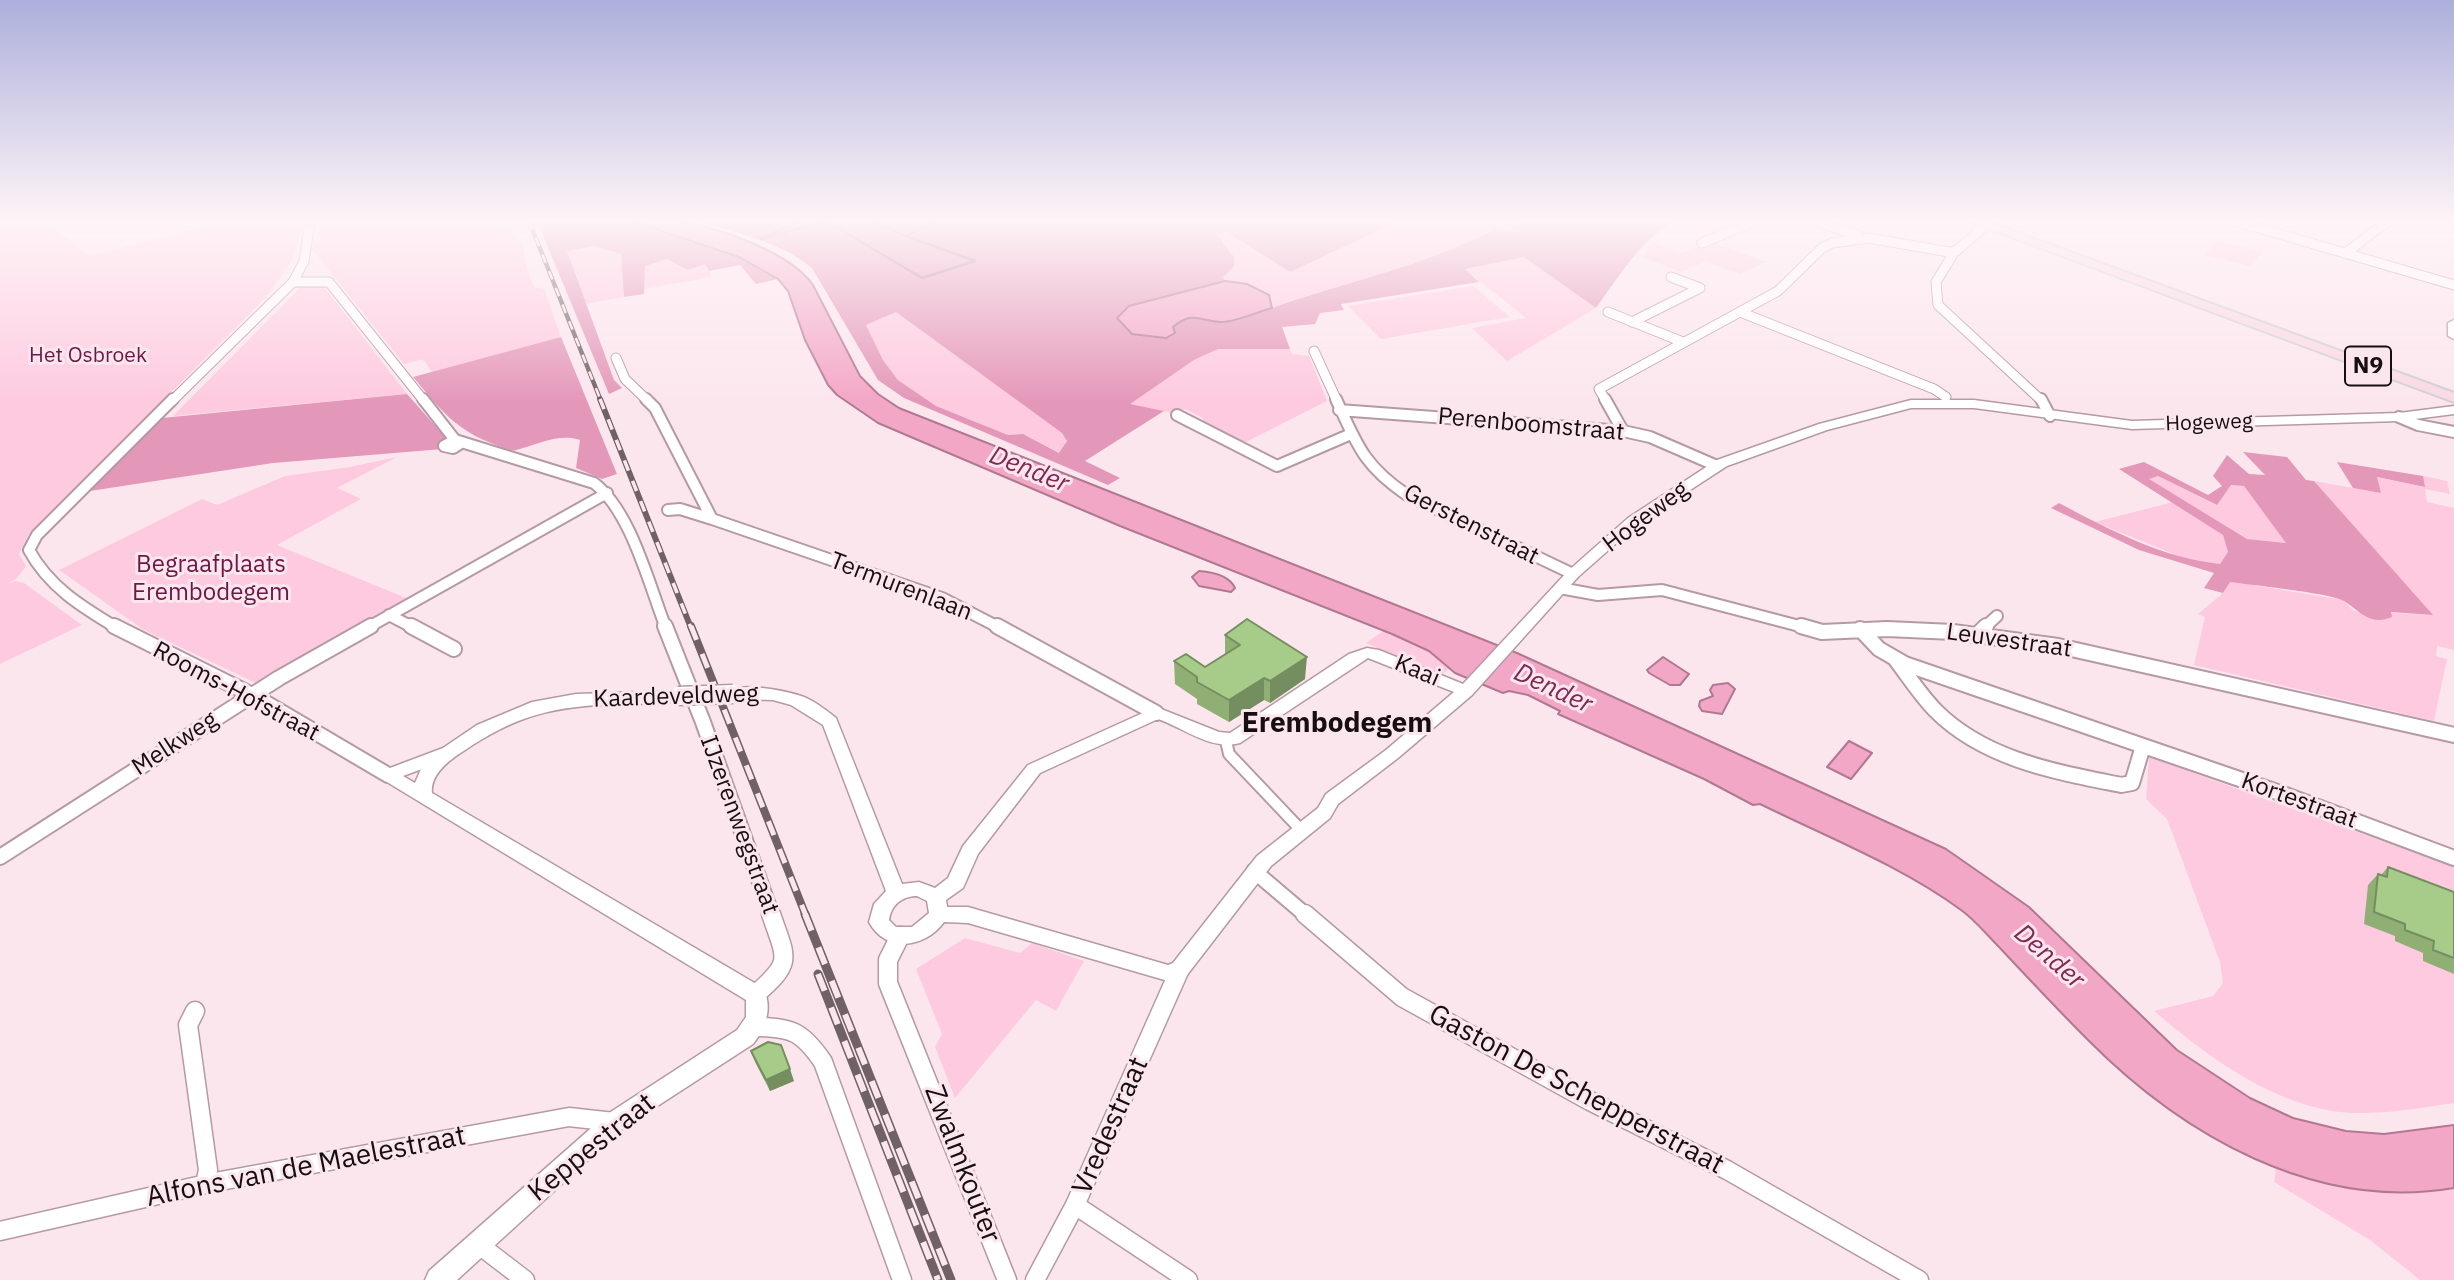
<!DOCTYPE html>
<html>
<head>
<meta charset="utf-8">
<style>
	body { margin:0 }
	canvas { display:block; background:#fce6ee }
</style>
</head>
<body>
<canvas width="2454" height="1280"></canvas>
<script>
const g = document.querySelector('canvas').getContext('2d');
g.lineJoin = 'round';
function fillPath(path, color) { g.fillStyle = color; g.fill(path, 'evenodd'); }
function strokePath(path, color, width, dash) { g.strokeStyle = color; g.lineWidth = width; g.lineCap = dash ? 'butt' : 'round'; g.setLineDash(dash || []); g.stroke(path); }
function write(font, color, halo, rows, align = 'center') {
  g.font = font + ' "IBM Plex Sans",sans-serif'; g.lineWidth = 6; g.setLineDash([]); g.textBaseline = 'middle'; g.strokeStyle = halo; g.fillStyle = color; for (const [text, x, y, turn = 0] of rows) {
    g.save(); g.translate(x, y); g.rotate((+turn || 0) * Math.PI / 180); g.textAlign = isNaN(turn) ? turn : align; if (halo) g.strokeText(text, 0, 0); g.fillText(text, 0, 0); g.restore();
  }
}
fillPath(new Path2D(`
	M 0,221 L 44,221 L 90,256 L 227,221 L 303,221 C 298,254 285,274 263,300 L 28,536 L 19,554 L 26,566 L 16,579 L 7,584 L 16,581 L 24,583 L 82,625 L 0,664 Z
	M 321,221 L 507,221 L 513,235 L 523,244 L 525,263 L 534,287 L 544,289 L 561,337 L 432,372 L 423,359 L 404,364 L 312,249 L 312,245 L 323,240 L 319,237 Z
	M 1399,221 L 1522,222 L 1507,231 L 1496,228 L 1442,256 L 1272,308 L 1269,295 L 1247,284 L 1225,281 L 1223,278 L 1217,235 L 1227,232 L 1290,272 Z
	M 2217,241 L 2263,252 L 2250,266 L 2205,255 Z
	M 1710,242 L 1767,262 L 1740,274 L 1704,262 L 1681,272 L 1642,257 L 1654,243 L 1682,253 Z
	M 594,246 L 621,254 L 624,297 L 586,304 L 567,251 Z
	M 1524,257 L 1596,308 L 1507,361 L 1472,328 L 1526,318 L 1465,269 Z
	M 667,259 L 705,264 L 712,277 L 644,289 L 645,266 Z
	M 322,284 L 407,394 L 173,416 L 299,289 L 297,287 Z
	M 1473,286 L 1510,317 L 1381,339 L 1348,306 Z
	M 896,312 L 1062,433 L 1067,440 L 1060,453 L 1023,434 L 1008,435 L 936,406 L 898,380 L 883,360 L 866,325 Z
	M 1218,349 L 1290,349 L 1292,354 L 1309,356 L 1327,401 L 1244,443 L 1202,422 L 1203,418 L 1185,409 L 1173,413 L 1129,404 L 1194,360 Z
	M 397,457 L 337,488 L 361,499 L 277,545 L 411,600 L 258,684 L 144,630 L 59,570 L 202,499 L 217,505 L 285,476 L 350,467 Z
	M 2158,476 L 2216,505 L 2231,485 L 2244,486 L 2287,543 L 2247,539 L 2148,479 Z
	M 2423,476 L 2447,481 L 2450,494 L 2425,489 L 2427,502 L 2454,508 L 2454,650 L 2437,646 L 2436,656 L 2447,659 L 2434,721 L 2194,665 L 2205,617 L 2198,614 L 2223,593 L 2229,581 L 2343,600 L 2354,611 L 2432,615 L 2314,481 L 2381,493 L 2376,477 L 2424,487 Z
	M 2173,502 L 2223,535 L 2228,552 L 2220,564 L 2191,561 L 2095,522 Z
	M 1383,631 L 1429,651 L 1449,668 L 1441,676 L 1366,643 Z
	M 2149,757 L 2454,867 L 2454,1103 C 2421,1108 2386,1114 2352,1113 C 2277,1109 2208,1057 2154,1011 L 2213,996 L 2223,983 L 2220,962 L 2167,819 L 2146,799 Z
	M 965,938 L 1020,953 L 1032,943 L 1084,961 L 1056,1011 L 1036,1000 L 955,1098 L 935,1047 L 942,1034 L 916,969 Z
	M 2276,1168 C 2339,1188 2388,1199 2454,1188 L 2454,1280 L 2420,1280 L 2370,1240 L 2274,1182 Z`), '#fecadf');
fillPath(new Path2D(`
	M 537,221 L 632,221 L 739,257 L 778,279 L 756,284 L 740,265 L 709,271 L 705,264 L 688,270 L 667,259 L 645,266 L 644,294 L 624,297 L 621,254 L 594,246 L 567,251 L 614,380 L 622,388 L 609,394 Z
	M 701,221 L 1399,221 L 1290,272 L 1227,232 L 1217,235 L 1234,257 L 1234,266 L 1223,277 L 1225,281 L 1129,306 L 1117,318 L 1132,334 L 1166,338 L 1174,333 L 1172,327 C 1193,309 1200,322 1222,321 C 1243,321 1278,305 1299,299 C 1366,277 1435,262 1496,228 L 1507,231 L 1521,223 L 1518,221 L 1675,221 C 1642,238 1618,278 1596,308 L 1524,257 L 1465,269 L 1479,282 L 1341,304 L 1344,310 L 1320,313 L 1315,324 L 1282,327 L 1290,349 L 1218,349 L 1194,360 L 1130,404 L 1164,411 L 1085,461 L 1120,478 L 1108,485 L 904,398 L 878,380 L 812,268 C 781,242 739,234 701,221 ZM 896,312 L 1062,433 L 1067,441 L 1059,453 L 1023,434 L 1008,435 L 936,406 L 898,380 L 883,360 L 866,325 Z
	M 561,337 L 617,474 L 602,479 L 576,468 L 580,440 C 558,433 538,445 516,450 C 509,452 503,448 496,445 C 455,430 440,409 413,377 Z
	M 407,394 L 455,448 L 273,463 L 90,491 L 162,418 Z
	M 2243,452 L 2287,457 L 2306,480 L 2314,481 L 2433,615 L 2391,612 L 2392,617 C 2370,626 2361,612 2344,601 C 2330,593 2251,585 2230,582 L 2223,593 L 2204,588 L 2214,573 L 2139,550 L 2051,508 L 2059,503 C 2110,530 2163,558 2220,564 L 2228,552 L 2223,535 L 2119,469 L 2144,462 L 2208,495 L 2222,486 L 2213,476 L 2227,455 L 2249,474 L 2265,475 ZM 2158,476 L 2217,505 L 2231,485 L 2244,486 L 2286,543 L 2247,539 L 2149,479 Z
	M 2337,462 L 2423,476 L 2425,487 L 2377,477 L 2381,493 L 2353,488 Z`), '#e498b9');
const water = new Path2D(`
	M 632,221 C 648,221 667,219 682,222 C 721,228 791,253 813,285 L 860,376 L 878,394 L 899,408 L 1517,653 L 1946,849 L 2029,907 L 2177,1050 L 2250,1098 L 2293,1118 L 2346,1131 L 2384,1134 L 2454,1125 L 2454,1188 C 2315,1212 2182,1135 2087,1039 C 2057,1009 2028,978 1999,947 C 1987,935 1975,920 1961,910 C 1901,866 1827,837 1760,804 L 1753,805 L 1704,779 L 1558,714 L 1560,711 L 1528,695 L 1509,691 L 1503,693 L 1455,673 L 1429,651 L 1392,634 L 1120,526 L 878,423 L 837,395 L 828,385 L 805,340 L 788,291 L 778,279 L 739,257 Z
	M 1225,281 L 1247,284 L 1269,295 L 1272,308 C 1257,312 1236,322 1221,322 C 1200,321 1193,310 1173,327 L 1175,333 L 1166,338 L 1132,334 L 1117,318 L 1129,306 Z
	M 1199,571 C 1213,572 1229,575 1235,588 L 1231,592 L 1199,586 L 1192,577 Z
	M 1663,657 L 1689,674 L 1680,685 L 1670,685 L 1649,673 L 1647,670 Z
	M 1728,683 L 1735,689 L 1722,714 L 1702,711 L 1699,706 L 1700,701 L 1713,696 L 1710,690 L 1713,685 Z
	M 1849,741 L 1872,753 L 1851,779 L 1827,767 Z`);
fillPath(water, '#f3a7c7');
strokePath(water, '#b17991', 2);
strokePath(new Path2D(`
	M 826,221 L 922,278 L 975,261 L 906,236
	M 871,221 L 906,236 L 935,221
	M 763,238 L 800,221
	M 761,239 L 826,221`), '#b17991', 2.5);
const pedestrian = new Path2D(`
	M 1226,741 L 1229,754 L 1302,831`);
const minorFar3 = new Path2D(`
	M 1815,221 L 1858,235
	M 2235,221 L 2454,285
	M 1702,243 L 1755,221
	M 1949,252 L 1952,256 L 1936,282 L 1938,305 L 2042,401
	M 2347,252 L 2388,221
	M 293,282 L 329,282 L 424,401
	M 1608,312 L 1683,342
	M 1740,312 L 1934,389 L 1946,397
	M 1632,322 L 1700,288 L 1671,277
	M 1314,351 L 1337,401
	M 616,358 L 625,379 L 648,401
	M 172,401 L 293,282 L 304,261 L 310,221
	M 1606,401 L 1599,389 L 1778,291 L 1822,248 L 1832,243 L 1869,238 L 1949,252 L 1956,251 L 1985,226`);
const minorFar2 = new Path2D(`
	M 423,399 L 455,440 L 594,483 C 631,511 649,585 666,628
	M 646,399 L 655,408 L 712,519
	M 1336,399 C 1357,445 1364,466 1407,495 L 1573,574
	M 1605,399 L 1623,431
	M 2041,399 L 2050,416
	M 1339,410 L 1623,431 L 1650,437 L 1717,466
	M 1177,415 L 1277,466 L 1351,434
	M 2399,417 L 2418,425 L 2454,432
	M 455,440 L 444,446 L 453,448 L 461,443
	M 668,510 L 680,509 L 712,519 L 942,598 L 1000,628
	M 1560,588 L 1598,595 L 1662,590 L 1807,628
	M 389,615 L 414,628
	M 117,628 C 82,607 49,587 29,550 L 37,535 L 173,399
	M 367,628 L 607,493
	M 1984,628 L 1997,616`);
const minorFar1 = new Path2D(`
	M 114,626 L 254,696 L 388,775
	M 411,626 L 454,649
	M 665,626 L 703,722 L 772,916
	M 997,626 L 1156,713
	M 1801,626 L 1822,632 L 1887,629 L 1953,632 L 2058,646 L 2454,735
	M 1860,629 L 1879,649 L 1905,664 L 2283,794 L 2454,858
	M 1977,635 L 1986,626
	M 1896,660 C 1909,677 1921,696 1936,711 C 1985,760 2057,772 2121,785 L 2132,783 L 2143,746
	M 0,857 L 279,678 L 371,626
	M 1254,871 L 1307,916`);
const minor = new Path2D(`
	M 1305,914 L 1402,997 L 1590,1101 L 1727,1170 L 1919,1280
	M 900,936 L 888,960 L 888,983 L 1007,1280
	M 756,994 C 794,961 786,959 771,914
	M 195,1011 L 188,1025 L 208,1170 L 205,1184
	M 754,1027 C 791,1027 802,1031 823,1062 L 902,1280
	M 1075,1205 L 1188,1280
	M 0,1231 L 215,1182 L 569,1117 L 614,1122
	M 478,1244 L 525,1280
	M 1035,1280 L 1075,1205 L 1180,969`);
const tertiary = new Path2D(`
	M 2454,320 L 2454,339 L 2448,336 L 2448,323 Z
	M 1911,400 L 1974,400 L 2132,421 L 2399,413 L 2454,406 L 2454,414 L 2399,421 L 2132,429 L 1974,408 L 1911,408 L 1827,430 L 1727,466 L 1638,524 L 1578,577 L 1472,695 L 1398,758 L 1338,804 L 1330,818 L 1271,866 L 1187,975 L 1168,981 L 968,923 L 944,922 C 925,948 886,954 869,922 L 874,904 L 886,891 L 823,725 L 791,705 L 773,700 L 733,699 L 725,694 C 736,680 788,691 804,697 C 816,702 826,710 836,718 L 902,884 L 919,882 L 935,888 L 948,878 L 963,846 L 1028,765 L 1156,707 L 1219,732 L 1230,733 L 1349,654 L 1367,648 L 1379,650 L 1463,684 L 1568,571 L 1628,518 L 1717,460 L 1819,424 ZM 1368,658 L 1454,692 L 1386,750 L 1326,794 L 1318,808 L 1257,856 L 1173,963 L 1168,965 L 968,907 L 947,907 L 946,900 L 963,888 L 978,854 L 1040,773 L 1158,719 C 1184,728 1211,751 1240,743 ZM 917,896 L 927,901 L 929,913 L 912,927 L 896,927 L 889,920 C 891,905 902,896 917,896 Z
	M 678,691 L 686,696 L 684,700 C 664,705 640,703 619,704 C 554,706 516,715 462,752 C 448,761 430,775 432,793 L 763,988 C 773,1007 766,1028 753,1044 L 622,1129 L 457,1280 L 425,1280 L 429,1271 L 606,1115 L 737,1030 L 746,1017 L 746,1000 L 382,779 L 379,775 L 382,771 L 443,748 L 477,725 L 532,702 L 576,694 ZM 421,769 L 415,783 L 403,776 L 422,769 Z`);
const primary = new Path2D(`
	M 1968,221 L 1986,221 L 2454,393 L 2454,402 Z`);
strokePath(pedestrian, '#b59aa5', 14);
strokePath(minorFar3, '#b59aa5', 11);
strokePath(minorFar2, '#b59aa5', 14);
strokePath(minorFar1, '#b59aa5', 18);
strokePath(minor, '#b59aa5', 21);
strokePath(tertiary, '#b59aa5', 3);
strokePath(primary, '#d1cfd0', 4);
strokePath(pedestrian, '#fff', 10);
strokePath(minorFar3, '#fff', 9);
strokePath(minorFar2, '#fff', 10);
strokePath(minorFar1, '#fff', 14);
strokePath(minor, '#fff', 18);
fillPath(tertiary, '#fff');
fillPath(primary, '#f9d9e6');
const railFar3 = new Path2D(`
	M 529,221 L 601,401`);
const railFar2 = new Path2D(`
	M 600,399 L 691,628`);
const railFar1 = new Path2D(`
	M 691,626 L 806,916`);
const rail = new Path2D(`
	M 805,914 L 951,1280
	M 818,974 L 938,1280`);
strokePath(railFar3, '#6f6166', 4.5);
strokePath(railFar2, '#6f6166', 6);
strokePath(railFar1, '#6f6166', 8);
strokePath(rail, '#6f6166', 9);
strokePath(railFar3, '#fce6ee', 2.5, [9]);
strokePath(railFar2, '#fce6ee', 3.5, [11]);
strokePath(railFar1, '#fce6ee', 5, [15]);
strokePath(rail, '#fce6ee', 6, [18]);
const tertiaryBridge = new Path2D(`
	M 678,696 L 733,694`);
strokePath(tertiaryBridge, '#b59aa5', 21, []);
strokePath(tertiaryBridge, '#fff', 18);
fillPath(new Path2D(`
	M 1225,635 L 1305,679 L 1270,703 L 1264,700 L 1229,722 L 1197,704 L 1197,699 L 1175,684 L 1174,661 L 1205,667 L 1225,655 Z
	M 2388,867 L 2454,892 L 2454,974 L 2423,961 L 2423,953 L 2395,941 L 2395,936 L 2364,924 L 2368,885 L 2378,874 L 2381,875 Z
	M 751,1051 L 794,1081 L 770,1091 L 755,1062 Z`), '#90af75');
fillPath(new Path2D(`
	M 1307,657 L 1305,679 L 1270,703 L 1270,681 Z
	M 1264,678 L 1264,700 L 1229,722 L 1229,700 Z
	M 790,1069 L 794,1081 L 770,1091 L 766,1080 Z`), '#758e5f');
const building = new Path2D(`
	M 1247,619 L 1307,657 L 1270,681 L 1264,678 L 1229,700 L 1197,682 L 1197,677 L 1174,661 L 1186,654 L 1205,667 L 1240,645 L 1225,635 Z
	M 2388,867 L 2454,892 L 2454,958 L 2433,950 L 2434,941 L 2405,930 L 2405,924 L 2374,912 L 2378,874 L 2387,877 Z
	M 768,1042 L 781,1045 L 790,1069 L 766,1080 L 751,1051 Z`);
fillPath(building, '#a7cb88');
strokePath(building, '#758e5f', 2);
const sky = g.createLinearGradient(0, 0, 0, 401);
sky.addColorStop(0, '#acafdb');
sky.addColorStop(0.55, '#fef4f7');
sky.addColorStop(1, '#fef4f700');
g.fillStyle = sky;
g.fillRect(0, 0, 2454, 401);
write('21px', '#6e1746', '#fce6ee', [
	["Het Osbroek",88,356]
]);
write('21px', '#170e12', '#fce6ee', [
	["Hogeweg",2209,423,-2]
]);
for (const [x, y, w] of [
	[2368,366,46]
]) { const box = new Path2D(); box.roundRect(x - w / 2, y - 19.5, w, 39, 5); g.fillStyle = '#fce6ee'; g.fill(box); strokePath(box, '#170e12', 2); }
write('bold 23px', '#170e12', null, [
	["N9",2368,366]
]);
write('24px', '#170e12', '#fce6ee', [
	["Perenboomstraat",1531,425,5],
	["Hogeweg",1646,517,-37],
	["Gerstenstraat",1471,525,27],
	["Termurenlaan",901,587,21],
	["Leuvestraat",2009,641,8],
	["Kaai",1417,671,23],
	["Rooms-Hofstraat",236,692,28],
	["Kaardeveldweg",676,697,-2],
	["Melkweg",175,744,-33],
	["Kortestraat",2299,801,20],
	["IJzerenwegstraat",739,825,70]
]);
write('24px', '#6e1746', '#fce6ee', [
	["Begraafplaats",211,565],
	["Erembodegem",211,593]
]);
write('italic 26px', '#7f2855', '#fce6ee', [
	["Dender",1029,470,22],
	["Dender",1553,689,25],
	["Dender",2049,957,41]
]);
write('bold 28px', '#170e12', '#fce6ee', [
	["Erembodegem",1337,724]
]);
write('28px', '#170e12', '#fce6ee', [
	["Gaston De Schepperstraat",1576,1090,28],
	["Vredestraat",1111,1126,-66],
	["Keppestraat",592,1148,-39],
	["Zwalmkouter",962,1164,69],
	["Alfons van de Maelestraat",306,1167,-11]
]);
</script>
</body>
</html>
